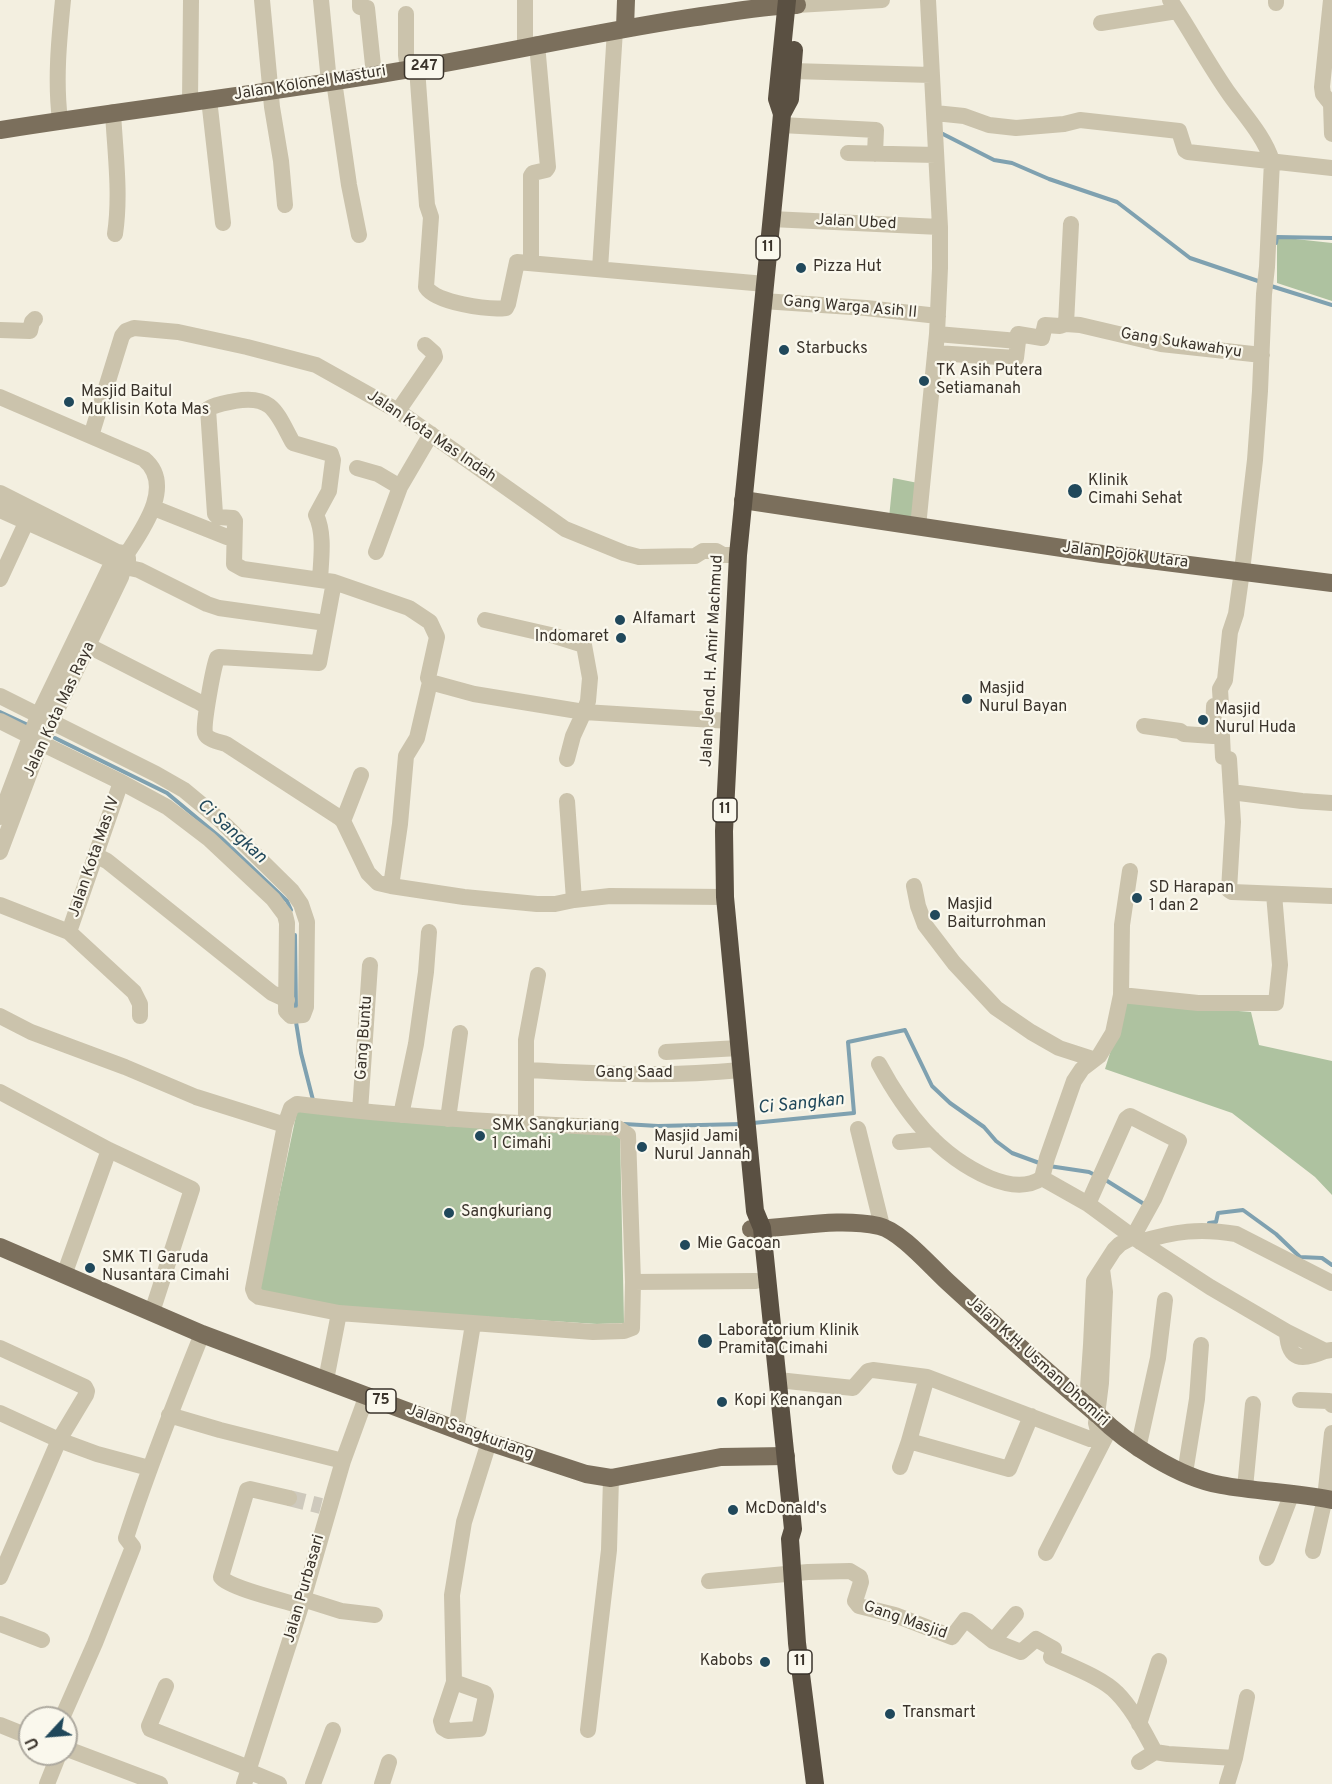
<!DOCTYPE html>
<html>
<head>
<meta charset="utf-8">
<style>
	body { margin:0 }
	#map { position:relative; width:1332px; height:1784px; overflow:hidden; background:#f3efe0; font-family:Overpass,sans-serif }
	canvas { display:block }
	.north { position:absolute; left:18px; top:1706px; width:60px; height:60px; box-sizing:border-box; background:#faf8ed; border:2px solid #ada99f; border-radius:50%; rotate:244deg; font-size:16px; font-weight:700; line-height:24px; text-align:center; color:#3a332b }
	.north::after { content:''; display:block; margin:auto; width:21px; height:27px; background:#20485b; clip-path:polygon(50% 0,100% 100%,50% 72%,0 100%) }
</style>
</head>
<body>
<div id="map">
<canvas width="1332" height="1784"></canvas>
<div class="north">U</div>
</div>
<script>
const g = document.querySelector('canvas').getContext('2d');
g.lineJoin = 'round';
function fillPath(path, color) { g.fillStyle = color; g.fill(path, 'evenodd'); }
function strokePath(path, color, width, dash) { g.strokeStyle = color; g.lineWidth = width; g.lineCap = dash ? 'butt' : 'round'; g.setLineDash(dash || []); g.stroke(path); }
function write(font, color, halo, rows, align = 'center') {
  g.font = font + ' Overpass,sans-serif'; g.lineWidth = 4.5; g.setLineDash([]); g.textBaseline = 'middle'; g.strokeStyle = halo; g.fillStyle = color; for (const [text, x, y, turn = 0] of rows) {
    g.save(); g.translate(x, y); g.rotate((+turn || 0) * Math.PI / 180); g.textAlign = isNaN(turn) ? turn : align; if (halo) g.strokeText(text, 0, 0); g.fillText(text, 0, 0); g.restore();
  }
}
fillPath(new Path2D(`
	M 1277,237 L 1332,243 L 1332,301 L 1277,283 Z
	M 893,478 L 918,483 L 913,522 L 889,518 Z
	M 1126,1002 L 1251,1012 L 1259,1045 L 1332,1061 L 1332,1195 L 1315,1177 L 1232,1113 L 1105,1069 Z
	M 297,1111 L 620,1135 L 624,1323 L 597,1324 L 353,1308 L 259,1292 Z`), '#aec2a0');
strokePath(new Path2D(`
	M 939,132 L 994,160 L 1012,163 L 1049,179 L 1117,202 L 1190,258 L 1261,282
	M 1276,243 L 1277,237 L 1332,238
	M 1271,286 L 1332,305
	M 0,712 L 28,725
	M 55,738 L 167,793 L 221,838 L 287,901 L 291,910
	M 295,935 L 296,1011
	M 296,1022 L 301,1053 L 313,1100
	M 753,1123 L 854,1113 L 848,1042 L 905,1030 L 932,1086 L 950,1103 L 984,1127 L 996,1141 L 1012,1153 L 1042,1164
	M 624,1124 L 658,1126 L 743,1124
	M 1049,1166 L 1089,1172 L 1097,1176
	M 1104,1179 L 1144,1204
	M 1209,1223 L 1216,1222 L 1218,1213 L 1243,1210 L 1276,1234 L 1300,1257 L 1322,1258 L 1332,1265`), '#7fa1b0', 4);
strokePath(new Path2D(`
	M 289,1498 L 321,1506`), '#cec9bc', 16, [16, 8]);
strokePath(new Path2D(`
	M 262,0 L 272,107 L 281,161 L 285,205
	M 321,0 L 329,82
	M 360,0 L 360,7 L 367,8 L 374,75
	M 525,0 L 525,46
	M 1170,0 C 1191,31 1208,64 1230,95 C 1245,116 1264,136 1272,161 L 1267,267 L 1264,294 L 1260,391 L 1255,460 L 1242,571 L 1236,614 L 1230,632 L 1225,680 L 1220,689 L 1221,706 L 1214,706 L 1213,736 L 1222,736 L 1223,757 L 1229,759 L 1233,822 L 1229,890 L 1232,892 L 1332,896
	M 1276,0 L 1276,3
	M 1331,0 L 1322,87 L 1323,94 L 1331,104 L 1332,134
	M 797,5 L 882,0
	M 406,14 L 406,55 L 408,69
	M 1101,23 L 1177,11
	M 417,68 L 427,205 L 431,217 L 426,287 C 436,303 488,310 506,308 L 508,304 L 517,262 L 765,284
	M 792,71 L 931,75
	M 334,81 L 349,185 L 359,235
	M 209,99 L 223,223
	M 190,102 L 191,0
	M 113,112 C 115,152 121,194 115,234
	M 935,113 L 964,116 L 989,125 L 1016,128 L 1064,124 L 1080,120 L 1179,131 L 1185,150 L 1188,152 L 1332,168
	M 60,120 C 55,80 59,40 63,0
	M 781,125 L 876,130 L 875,154
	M 848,153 L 936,155
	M 771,219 L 940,227
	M 531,263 L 531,176 L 533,173 L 546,170 L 548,167 L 537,44
	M 600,269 L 615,30
	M 763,301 L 866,308 L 938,316
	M 1066,324 L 1071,224
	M 0,330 L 30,331 L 32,322 L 35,319
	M 937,334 L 1018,341 L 1018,334 L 1042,338 L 1045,325 L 1060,326 L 1066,324 L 1080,325 L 1161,344 L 1262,355
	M 935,353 L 1016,358 L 1018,341
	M 0,397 L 144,459 C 175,485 143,529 126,555
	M 398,411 L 435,357 L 434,353 L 425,345
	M 91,436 L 122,336 L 126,331 L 134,328 L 178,332 L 247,347 L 316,365 L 398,411 L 565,529 L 624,553 L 639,557 L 695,556 L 703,551 L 716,551 L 723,555 L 738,555
	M 357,468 L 378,474 L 400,487
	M 0,493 L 117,552 L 123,553 L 128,558 L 128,562
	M 154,508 L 227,537
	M 0,510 L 111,560
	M 918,527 L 937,334 L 940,268 L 940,227 L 928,0
	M 376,552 L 400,487 L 431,434
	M 125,567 L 139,570 L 207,604 L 219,608 L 319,622
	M 0,579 L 31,512
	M 320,580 C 321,559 325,534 316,515 L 329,491 L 333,460 L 331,454 L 293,443 C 277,414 273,394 235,401 C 226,403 216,404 208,409 L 215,514 L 218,517 L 233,518 L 235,521 L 234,564 L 243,569 L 334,582 L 409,608 L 430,622 L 437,637 L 428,678 L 430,682 L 417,738 L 406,756 L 400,824 L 391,886
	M 334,582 L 319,663 L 219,657 L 217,658 C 213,669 203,724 205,733 C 207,740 220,742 226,744 L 340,818 L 343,821 L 368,873 L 378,883 L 391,886 L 464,897 L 537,904 L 555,904 L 574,900 L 610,896 L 725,897
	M 485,620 L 555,636 L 584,645 L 590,678 L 588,701 L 584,712 L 573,736 L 567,759
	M 79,641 L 197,701 L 207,707
	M 430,682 L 474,694 L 584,712 L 730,721
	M 0,696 L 156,774 L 184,790 L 219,819 L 292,891 L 301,904 L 307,922 L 306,1007 L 303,1015 L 291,1016 L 286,1011 L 287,923 L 285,915 L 273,899 L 209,839 L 167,807 L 121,782 L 41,743
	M 0,721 L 30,736
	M 1144,726 L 1180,731 L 1184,734 L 1213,736
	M 1231,792 L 1302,801 L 1332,803
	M 567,801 L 574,900
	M 0,817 L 38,716 L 112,563
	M 343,821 L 361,775
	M 0,852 L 41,743 L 121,577 L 123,569
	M 95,855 L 107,861 L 272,993 L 287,1000
	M 914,886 L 918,906 L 925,925 L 954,963 L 996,1008 L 1031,1032 L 1059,1048 L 1093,1059
	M 0,905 L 69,932 L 134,992 L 140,1004 L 140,1016
	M 69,932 L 121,782
	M 1121,995 L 1198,1003 L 1276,1003 L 1280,965 L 1274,894
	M 0,1016 L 31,1032 L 125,1067 L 196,1097 L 285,1125
	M 666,1052 L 739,1048
	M 879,1064 C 905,1112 937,1155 990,1178 C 1007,1185 1026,1189 1042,1178 L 1047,1158 L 1074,1081 L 1082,1069 L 1099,1056 L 1113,1033 L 1121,995 L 1122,925 L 1130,871
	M 527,1070 C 598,1074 670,1077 741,1070
	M 0,1092 L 109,1150 L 192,1189 L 152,1312
	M 297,1104 C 403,1117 510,1123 618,1128 L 628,1135 L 633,1282 L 632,1328 L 624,1331 L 593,1332 L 339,1313 L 259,1297 L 255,1294 L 253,1289 L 285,1125 L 291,1108 Z
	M 360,1111 L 370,965
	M 401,1115 L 416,1044 L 426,972 L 429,932
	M 448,1119 L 460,1033
	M 526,1124 L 526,1040 L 538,975
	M 858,1129 L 882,1226
	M 900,1142 L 933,1139
	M 1042,1178 L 1088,1204 L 1133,1237 L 1210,1287 L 1287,1332 L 1325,1351 L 1332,1350
	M 1140,1242 C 1175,1231 1200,1228 1236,1234 L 1332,1283
	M 64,1275 L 109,1150
	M 633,1282 L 756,1281
	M 1287,1332 C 1288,1361 1302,1361 1325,1351
	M 0,1348 L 85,1387 L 87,1391 L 86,1395 L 59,1440 L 0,1577
	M 927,1377 L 909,1441 L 1009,1469 L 1031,1416
	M 326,1380 L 339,1313
	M 778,1380 L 853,1388 L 868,1371 L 873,1370 L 927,1377 L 1090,1439 L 1096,1436 L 1098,1431 L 1096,1423 L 1101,1383 L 1105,1292 L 1102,1269
	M 1300,1400 L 1329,1401 L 1332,1405
	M 1084,1403 L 1088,1388 L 1091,1345 L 1094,1281 L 1114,1250 L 1120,1244 L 1133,1237 L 1154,1199 L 1179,1141 L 1130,1116 L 1126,1119 L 1088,1204
	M 0,1413 L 59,1440 L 97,1454 L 149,1468
	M 169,1415 L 220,1430 L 343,1461
	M 456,1429 L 473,1324
	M 1138,1449 L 1158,1358 L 1165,1300
	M 900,1467 L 909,1441
	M 1185,1473 L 1197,1399 L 1201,1345
	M 1245,1488 L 1253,1404
	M 289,1498 L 250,1489 L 247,1490 L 221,1577 C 229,1588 285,1601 301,1606
	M 1313,1551 L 1325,1498 L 1332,1433
	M 1046,1553 L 1110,1428
	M 1267,1558 L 1292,1493
	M 709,1581 L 808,1572 L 850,1571 L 860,1577 L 861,1582 L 855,1601 L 859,1606 L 895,1615 L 952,1637 L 965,1620 L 968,1621 L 993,1641 L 1021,1652 L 1036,1639 L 1054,1649 L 1051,1657 C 1070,1666 1103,1678 1117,1693 C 1133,1709 1144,1732 1155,1752
	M 303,1599 L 341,1611 L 375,1615
	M 0,1624 L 42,1640
	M 993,1641 L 1016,1614
	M 454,1682 L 485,1693 L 486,1696 L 479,1729 L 448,1731 L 443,1728 L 441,1721 L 454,1682 L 452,1595 L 464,1522 L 489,1442
	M 166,1686 L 149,1726 L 150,1729 L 249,1768
	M 62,1718 L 95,1643 L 133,1547 L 126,1538 C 148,1469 175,1401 202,1334
	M 1139,1724 L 1159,1661
	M 0,1725 L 30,1737
	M 588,1730 L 609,1550 L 611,1478
	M 66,1750 L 70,1750 L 160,1784
	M 1139,1762 L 1155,1752 L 1168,1754 L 1235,1758
	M 248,1771 L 279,1784
	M 47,1784 L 59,1754
	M 244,1784 L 301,1606 L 343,1461 L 367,1395
	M 313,1784 L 333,1730
	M 382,1784 L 389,1762
	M 1227,1784 L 1235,1758 L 1247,1697`), '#cbc3ac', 16);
strokePath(new Path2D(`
	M 625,28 L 626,0
	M 0,130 C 139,108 279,92 417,68 C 508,52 598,32 689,18 C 725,13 761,6 797,5
	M 743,500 L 1102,554 L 1332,583
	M 751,1229 C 794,1228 837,1217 879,1226 C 901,1231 932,1268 950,1284 C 998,1328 1047,1372 1098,1415 C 1127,1444 1180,1478 1221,1485 C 1258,1492 1295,1492 1332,1500
	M 0,1247 L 202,1334 L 489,1442 L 586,1474 L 611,1478 L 721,1457 L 786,1456`), '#7b6f5c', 18);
strokePath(new Path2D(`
	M 787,0 L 777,99 L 782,114 L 781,125 L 738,555 L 724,831 L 725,897 L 755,1211 L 762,1228 L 793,1529 L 790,1539 L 797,1643 L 815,1784
	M 782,114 L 790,99 L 794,50`), '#5a5042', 18);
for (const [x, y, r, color] of [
	[801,268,6,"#20485b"],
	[784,350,6,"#20485b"],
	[924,381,6,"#20485b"],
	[69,402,6,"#20485b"],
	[1075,491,8,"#20485b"],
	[620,620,6,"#20485b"],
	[621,638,6,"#20485b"],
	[967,699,6,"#20485b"],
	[1203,720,6,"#20485b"],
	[1137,898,6,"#20485b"],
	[935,915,6,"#20485b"],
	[480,1136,6,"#20485b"],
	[642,1147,6,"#20485b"],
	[449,1213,6,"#20485b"],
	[685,1245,6,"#20485b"],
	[90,1268,6,"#20485b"],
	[705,1341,8,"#20485b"],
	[722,1402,6,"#20485b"],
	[733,1510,6,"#20485b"],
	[765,1662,6,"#20485b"],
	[890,1714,6,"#20485b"]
]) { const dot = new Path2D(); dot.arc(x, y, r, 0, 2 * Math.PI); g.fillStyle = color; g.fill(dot); strokePath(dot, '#faf8ed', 2); }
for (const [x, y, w] of [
	[424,67,39],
	[768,248,24],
	[725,810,24],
	[381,1401,30],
	[800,1662,24]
]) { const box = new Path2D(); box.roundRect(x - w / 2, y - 12, w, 24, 4.5); g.fillStyle = '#faf8ed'; g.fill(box); strokePath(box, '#3a332b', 1.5); }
write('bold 15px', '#3a332b', null, [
	["247",424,67],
	["11",768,248],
	["11",725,810],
	["75",381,1401],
	["11",800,1662]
]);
write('16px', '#3a332b', '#faf8ed', [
	["Jalan Kolonel Masturi",310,84,-9],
	["Jalan Ubed",856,223,3],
	["Gang Warga Asih II",850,308,5],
	["Gang Sukawahyu",1181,344,9],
	["Jalan Kota Mas Indah",431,437,34],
	["Jalan Pojok Utara",1125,556,7],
	["Jalan Jend. H. Amir Machmud",713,661,-87],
	["Jalan Kota Mas Raya",60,710,-65],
	["Jalan Kota Mas IV",95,857,-71],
	["Gang Buntu",365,1038,-86],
	["Gang Saad",634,1074],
	["Jalan K.H. Usman Dhomiri",1037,1362,42],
	["Jalan Sangkuriang",470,1433,20],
	["Jalan Purbasari",305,1589,-74],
	["Gang Masjid",905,1621,19]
]);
write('16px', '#3a332b', '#faf8ed', [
	["Pizza Hut",813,268],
	["Starbucks",796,350],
	["TK Asih Putera",936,372],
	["Setiamanah",936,390],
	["Masjid Baitul",81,393],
	["Muklisin Kota Mas",81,411],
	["Klinik",1088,482],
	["Cimahi Sehat",1088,500],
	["Alfamart",632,620],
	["Indomaret",609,638,"right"],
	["Masjid",979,690],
	["Nurul Bayan",979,708],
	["Masjid",1215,711],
	["Nurul Huda",1215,729],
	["SD Harapan",1149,889],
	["1 dan 2",1149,907],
	["Masjid",947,906],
	["Baiturrohman",947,924],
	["SMK Sangkuriang",492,1127],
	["1 Cimahi",492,1145],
	["Masjid Jami",654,1138],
	["Nurul Jannah",654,1156],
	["Sangkuriang",461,1213],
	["Mie Gacoan",697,1245],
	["SMK TI Garuda",102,1259],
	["Nusantara Cimahi",102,1277],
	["Laboratorium Klinik",718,1332],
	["Pramita Cimahi",718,1350],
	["Kopi Kenangan",734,1402],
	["McDonald's",745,1510],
	["Kabobs",753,1662,"right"],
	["Transmart",902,1714]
], 'left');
write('italic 18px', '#20485b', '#faf8ed', [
	["Ci Sangkan",231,832,42],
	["Ci Sangkan",801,1105,-6]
]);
</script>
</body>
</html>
